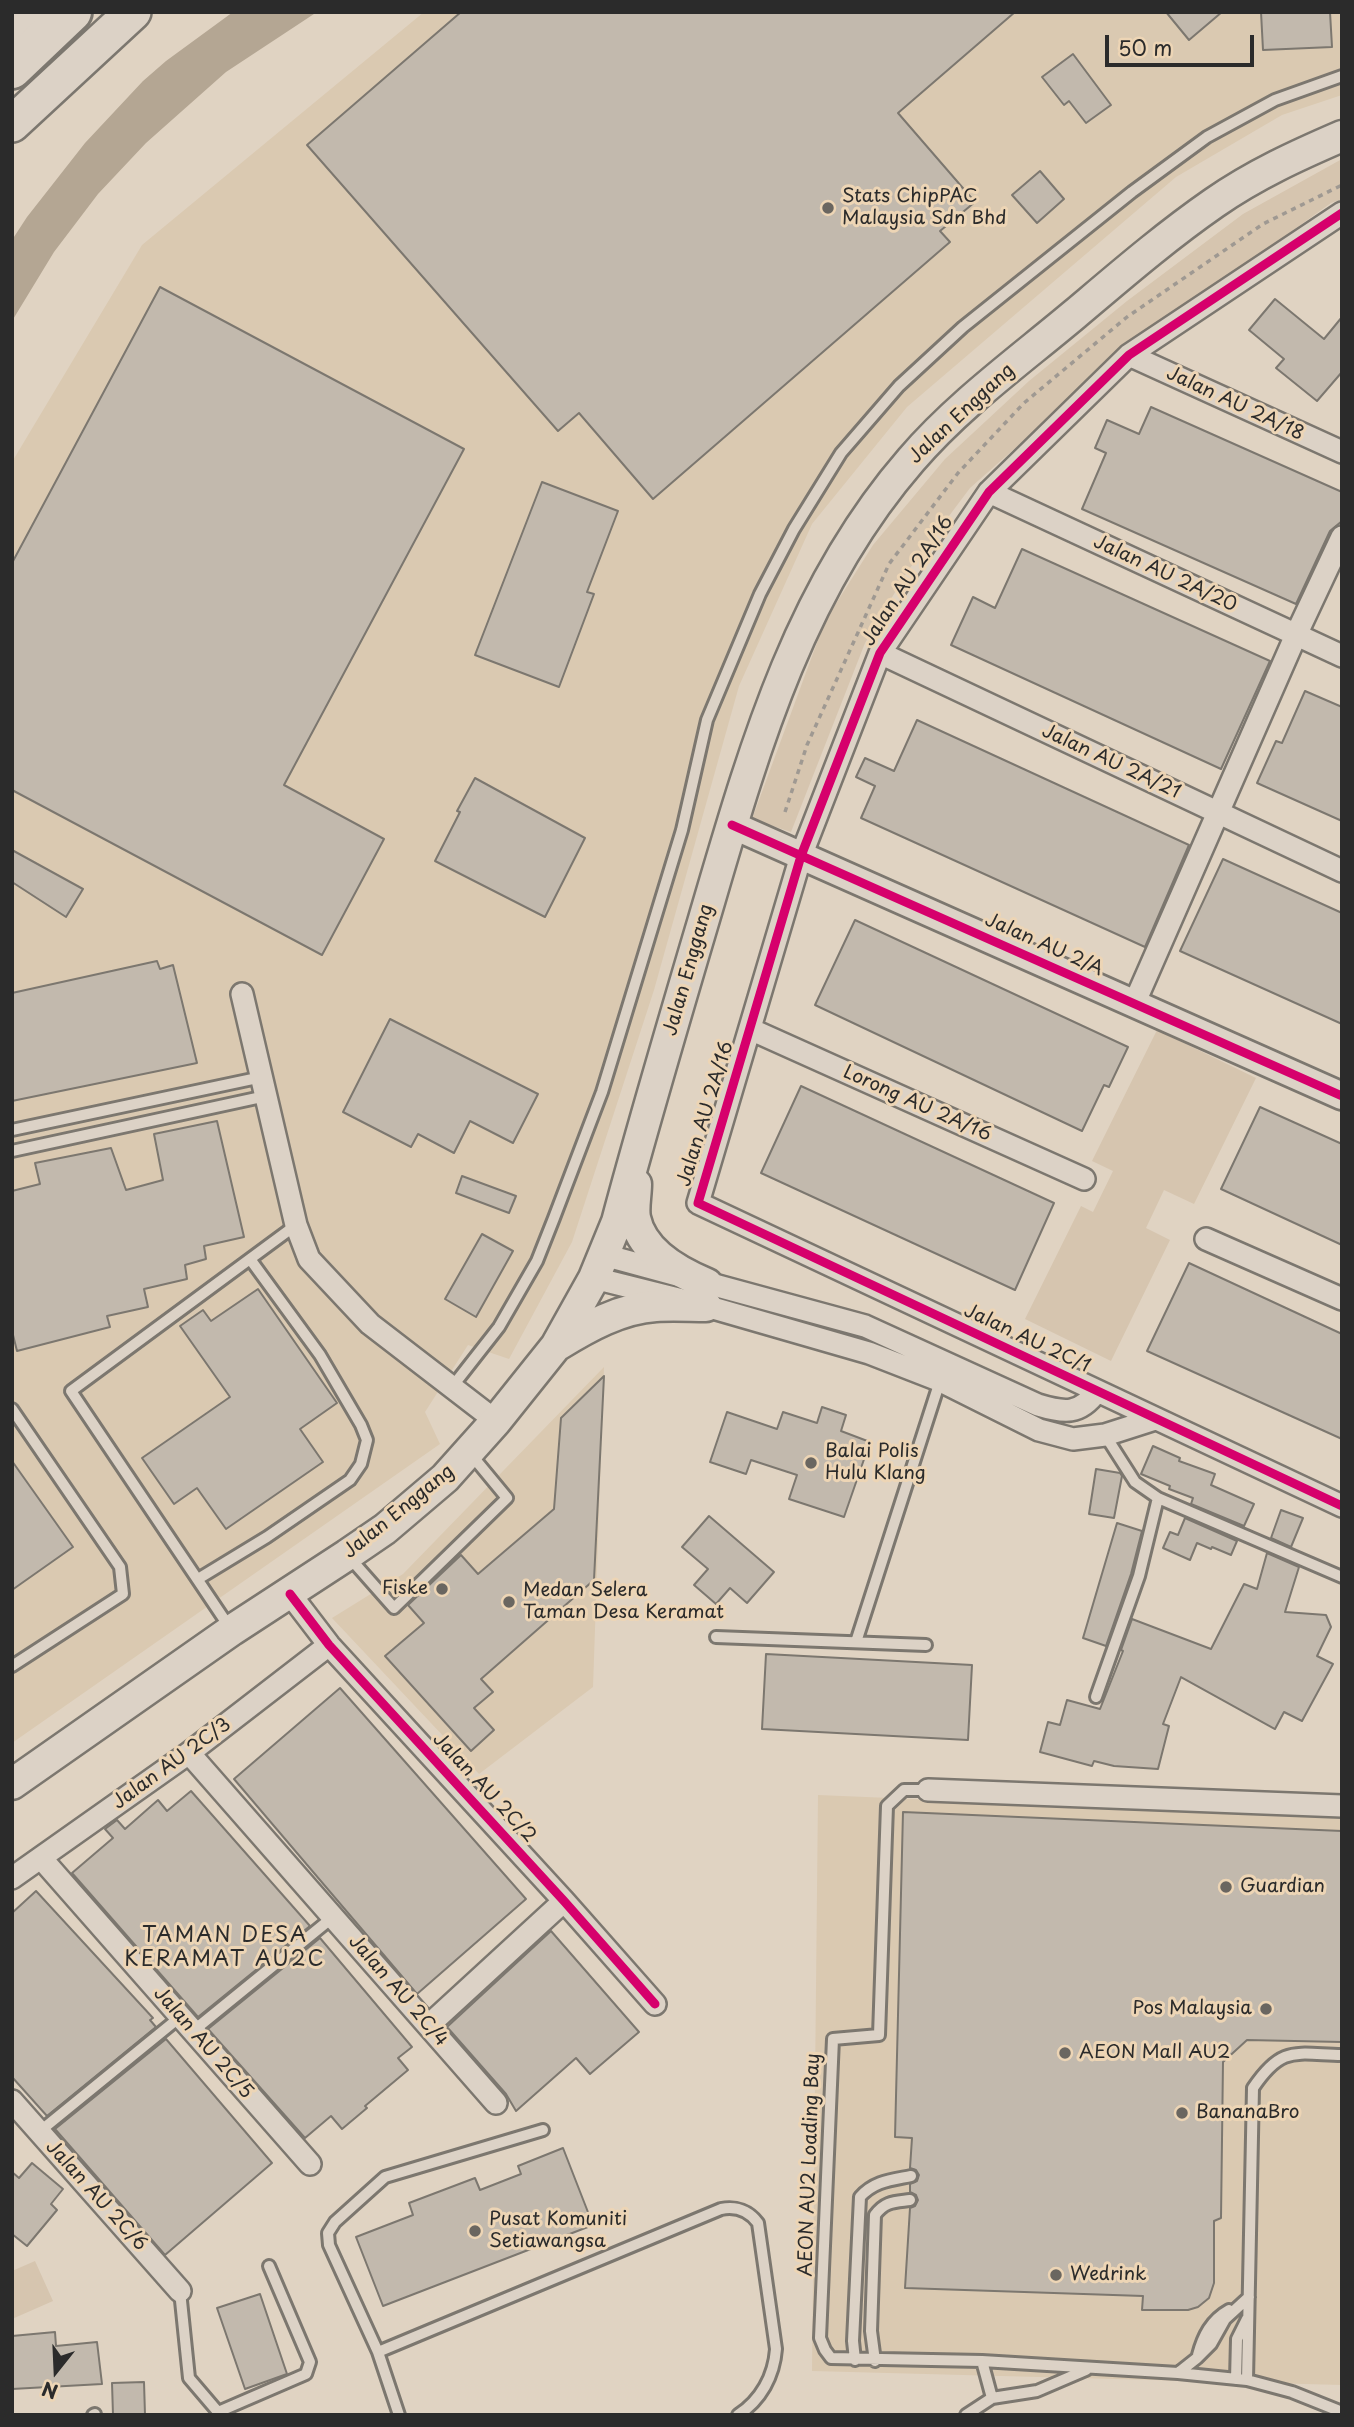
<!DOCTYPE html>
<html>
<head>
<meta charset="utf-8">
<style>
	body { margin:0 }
	#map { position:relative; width:1354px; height:2427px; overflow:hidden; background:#e0d3c2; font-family:"Playpen Sans",sans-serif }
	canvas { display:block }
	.frame { position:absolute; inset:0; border:14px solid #2b2b2b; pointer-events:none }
	.north { position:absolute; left:21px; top:2336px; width:70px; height:70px; -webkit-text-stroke:5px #edd5b5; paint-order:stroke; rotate:198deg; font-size:19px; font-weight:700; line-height:28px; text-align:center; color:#2b2b2b }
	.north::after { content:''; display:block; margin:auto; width:24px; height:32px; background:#2b2b2b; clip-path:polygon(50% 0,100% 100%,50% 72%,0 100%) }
	.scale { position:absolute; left:1105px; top:35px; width:149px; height:32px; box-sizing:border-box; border:4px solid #2b2b2b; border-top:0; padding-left:9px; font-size:21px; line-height:24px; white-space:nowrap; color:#2b2b2b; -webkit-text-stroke:5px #edd5b5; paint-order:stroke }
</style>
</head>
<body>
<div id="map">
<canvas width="1354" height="2427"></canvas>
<div class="frame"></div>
<div class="north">N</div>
<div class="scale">50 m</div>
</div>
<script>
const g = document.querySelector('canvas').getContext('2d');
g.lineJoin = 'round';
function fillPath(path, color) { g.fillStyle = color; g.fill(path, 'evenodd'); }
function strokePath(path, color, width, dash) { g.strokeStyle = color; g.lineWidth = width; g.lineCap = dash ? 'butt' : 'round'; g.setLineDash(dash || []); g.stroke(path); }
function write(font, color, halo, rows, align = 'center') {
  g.font = font + ' "Playpen Sans",sans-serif'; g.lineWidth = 6; g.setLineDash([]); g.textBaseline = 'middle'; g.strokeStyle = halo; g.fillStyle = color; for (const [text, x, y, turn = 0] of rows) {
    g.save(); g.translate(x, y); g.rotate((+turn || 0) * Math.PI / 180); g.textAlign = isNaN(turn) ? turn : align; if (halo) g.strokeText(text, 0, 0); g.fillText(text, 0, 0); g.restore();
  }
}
fillPath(new Path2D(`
	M 424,12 L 1342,12 L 1342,95 L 1282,115 L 1176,177 L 907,407 L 812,524 L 739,686 L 654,990 L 572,1242 L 509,1359 L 468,1345 L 425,1412 L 440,1444 L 12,1743 L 12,462 L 142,245 Z
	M 604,1367 L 593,1687 L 479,1774 L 332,1618 L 403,1574 Z
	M 818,1795 L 1342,1817 L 1342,2385 L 812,2371 Z`), '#dac9b1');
fillPath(new Path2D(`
	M 1342,159 L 1342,199 L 1331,203 L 1127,349 L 970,488 L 907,572 L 865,643 L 791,832 L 752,819 L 825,621 L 873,545 L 945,459 L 1029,381 L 1127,301 L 1243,214 Z
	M 1157,1030 L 1256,1078 L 1194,1204 L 1164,1190 L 1146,1228 L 1170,1240 L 1111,1361 L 1025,1319 L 1081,1206 L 1093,1212 L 1113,1171 L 1092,1161 Z
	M 35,2261 L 53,2301 L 12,2319 L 12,2271 Z`), '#d6c5af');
fillPath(new Path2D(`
	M 233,12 L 317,12 L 226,72 L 146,143 L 98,194 L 54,252 L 12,321 L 12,240 L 27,217 L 85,143 L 143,81 L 166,61 Z`), '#b4a693');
const building = new Path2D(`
	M 461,12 L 1015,12 L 898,113 L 975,202 L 940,231 L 950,242 L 653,499 L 579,413 L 558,431 L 307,145 Z
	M 1166,12 L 1222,12 L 1189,40 Z
	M 1261,12 L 1330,12 L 1332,47 L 1263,50 Z
	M 1073,54 L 1111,105 L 1086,123 L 1069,101 L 1064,105 L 1042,77 Z
	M 1040,171 L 1064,199 L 1037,223 L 1012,195 Z
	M 160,287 L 464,449 L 284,785 L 384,839 L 322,955 L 12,790 L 12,563 Z
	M 1275,299 L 1324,339 L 1342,317 L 1342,372 L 1317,401 L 1276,368 L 1284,359 L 1249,330 Z
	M 1151,407 L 1342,492 L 1342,521 L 1330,531 L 1296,604 L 1082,509 L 1106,453 L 1095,448 L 1107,420 L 1139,434 Z
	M 542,482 L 618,511 L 587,592 L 594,594 L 559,687 L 475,655 Z
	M 1022,549 L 1270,661 L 1221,769 L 951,645 L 973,597 L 995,608 Z
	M 1305,691 L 1342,707 L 1342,821 L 1257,783 L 1276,741 L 1282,743 Z
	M 917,720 L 1189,845 L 1145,947 L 861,818 L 875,786 L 856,777 L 865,758 L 894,771 Z
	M 475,778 L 585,838 L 545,917 L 435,861 L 460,812 L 457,811 Z
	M 12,850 L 83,889 L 66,917 L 12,882 Z
	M 1223,859 L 1342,913 L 1342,1024 L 1180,951 Z
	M 855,920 L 1128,1047 L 1109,1087 L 1104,1085 L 1082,1131 L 815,1005 Z
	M 157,961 L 160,969 L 173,965 L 197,1063 L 12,1101 L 12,993 Z
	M 390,1019 L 538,1094 L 513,1143 L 470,1121 L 454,1153 L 418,1134 L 411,1147 L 343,1112 Z
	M 801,1086 L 1054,1203 L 1015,1290 L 761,1173 Z
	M 1260,1107 L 1342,1144 L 1342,1245 L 1221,1189 Z
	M 217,1121 L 244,1237 L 204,1246 L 206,1259 L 185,1265 L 187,1279 L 144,1289 L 148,1307 L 107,1316 L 110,1327 L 17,1351 L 12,1331 L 12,1191 L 40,1184 L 35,1163 L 111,1148 L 126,1190 L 163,1180 L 154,1134 Z
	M 462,1176 L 516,1196 L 509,1213 L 456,1193 Z
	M 482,1234 L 513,1251 L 476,1317 L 445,1299 Z
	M 1189,1263 L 1342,1334 L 1342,1439 L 1147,1351 Z
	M 258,1289 L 337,1403 L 300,1429 L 323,1462 L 226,1529 L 197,1488 L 174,1504 L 142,1458 L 230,1397 L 180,1326 L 203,1310 L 211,1321 Z
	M 604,1376 L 594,1580 L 481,1679 L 493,1692 L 474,1708 L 494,1730 L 471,1751 L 385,1656 L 424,1623 L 408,1605 L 461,1555 L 478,1574 L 554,1509 L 561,1418 Z
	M 822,1407 L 846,1415 L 841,1431 L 870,1442 L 844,1517 L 789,1499 L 797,1475 L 751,1460 L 746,1474 L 710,1462 L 727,1412 L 777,1429 L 783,1412 L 817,1423 Z
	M 1153,1446 L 1180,1458 L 1179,1461 L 1215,1474 L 1211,1485 L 1254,1504 L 1244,1526 L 1191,1504 L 1193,1498 L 1169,1489 L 1170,1486 L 1141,1474 Z
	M 12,1461 L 73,1547 L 12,1590 Z
	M 1096,1469 L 1120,1473 L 1122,1476 L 1114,1518 L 1089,1514 Z
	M 1281,1510 L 1303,1518 L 1291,1547 L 1271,1538 Z
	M 709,1516 L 774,1572 L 747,1603 L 730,1588 L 716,1604 L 694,1585 L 708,1569 L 682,1547 Z
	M 1185,1518 L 1237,1541 L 1231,1555 L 1212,1547 L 1211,1549 L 1197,1543 L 1190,1560 L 1163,1548 L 1170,1532 L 1178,1535 Z
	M 1117,1523 L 1142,1531 L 1131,1574 L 1106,1646 L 1083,1638 Z
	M 1267,1553 L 1299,1567 L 1285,1612 L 1326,1615 L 1331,1627 L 1317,1656 L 1333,1664 L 1302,1721 L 1284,1712 L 1275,1729 L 1181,1677 L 1163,1724 L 1169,1726 L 1158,1769 L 1114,1766 L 1094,1761 L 1092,1766 L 1040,1752 L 1048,1722 L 1060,1725 L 1067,1700 L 1100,1709 L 1123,1651 L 1121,1650 L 1132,1619 L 1211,1649 L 1244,1584 L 1257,1589 Z
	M 766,1654 L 972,1665 L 968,1740 L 762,1729 Z
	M 340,1688 L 526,1899 L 417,1994 L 234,1779 Z
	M 191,1791 L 310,1926 L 198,2017 L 72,1873 L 113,1838 L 105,1829 L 117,1820 L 125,1829 L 158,1800 L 167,1811 Z
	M 903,1812 L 1342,1831 L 1342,2042 L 1247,2040 L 1223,2062 L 1221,2218 L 1214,2221 L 1214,2283 L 1209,2298 L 1198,2307 L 1188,2310 L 1142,2310 L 1143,2296 L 905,2288 L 910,2208 L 915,2206 L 918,2200 L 916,2195 L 910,2192 L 910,2184 L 917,2181 L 919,2175 L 916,2170 L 910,2168 L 912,2138 L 895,2137 Z
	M 36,1891 L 153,2018 L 150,2020 L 156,2027 L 47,2116 L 12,2077 L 12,1913 Z
	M 551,1931 L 639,2032 L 590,2074 L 576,2058 L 516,2111 L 506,2094 L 447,2027 Z
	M 320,1938 L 412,2047 L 398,2058 L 408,2070 L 365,2106 L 367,2108 L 342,2129 L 331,2116 L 305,2138 L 208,2029 Z
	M 166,2039 L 272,2163 L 165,2255 L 55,2129 Z
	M 563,2148 L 593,2225 L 383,2306 L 356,2237 L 413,2215 L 409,2203 L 475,2178 L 480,2190 L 521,2174 L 518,2166 Z
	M 32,2163 L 63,2189 L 51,2204 L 57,2210 L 27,2246 L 12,2234 L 12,2172 L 19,2178 Z
	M 260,2294 L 287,2374 L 245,2389 L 217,2308 Z
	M 55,2332 L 56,2346 L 97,2342 L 102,2384 L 12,2389 L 12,2336 Z
	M 144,2382 L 145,2415 L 113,2415 L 112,2383 Z`);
fillPath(building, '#c2b9ad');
strokePath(building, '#7c776f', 2);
const service = new Path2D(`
	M 12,1130 L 262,1077
	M 12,1151 L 266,1096
	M 452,1387 L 499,1327 L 537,1261 L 554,1218 L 602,1092 L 682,830 L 707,720 L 760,594 L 794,529 L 841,453 L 899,386 L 963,327 L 1132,192 L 1207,137 L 1275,100 L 1342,76
	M 12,1409 L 120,1567 L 123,1594 L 12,1666
	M 1105,1435 L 1135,1482 L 1158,1498 L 1342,1577
	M 349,1557 L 394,1608 L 507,1498 L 469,1452
	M 198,1579 L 267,1537 L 350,1480 L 361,1464 L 367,1440 L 361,1425 L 320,1355 L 250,1259
	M 230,1628 L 71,1391 L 296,1225
	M 716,1637 L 926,1645
	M 856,1642 L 941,1378
	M 1096,1697 L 1139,1576 L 1158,1498
	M 928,1790 L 904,1790 L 887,1806 L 879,2035 L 833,2039 L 820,2338 L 825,2350 L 831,2358 L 982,2361 L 1178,2373 L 1247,2380 L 1292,2392 L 1337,2410 L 1342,2414
	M 193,2031 L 333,1917
	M 39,2132 L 180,2017
	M 180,2291 L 189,2378 L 218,2412 L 306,2374 L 310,2362 L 269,2266
	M 378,2352 L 721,2209 C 736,2206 749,2211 758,2223 L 776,2349 C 774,2376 761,2400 738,2415
	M 1198,2355 C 1203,2336 1211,2320 1229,2310
	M 855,2360 L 853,2341 L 860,2197 C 874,2181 891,2180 911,2176
	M 875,2361 L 871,2331 L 875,2215 C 885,2201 895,2202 910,2200
	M 982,2361 L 992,2398
	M 1178,2373 L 1197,2358 L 1211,2344 L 1225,2319 L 1249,2297
	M 1236,2379 L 1237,2339 L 1247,2319
	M 1247,2380 L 1253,2088 C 1282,2045 1295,2054 1342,2055
	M 93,2415 L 95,2414
	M 399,2415 L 378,2352 L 329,2245 L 328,2233 L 335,2222 L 385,2177 L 543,2130
	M 966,2415 L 992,2398 L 1037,2391 L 1086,2370`);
const minor = new Path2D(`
	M 1342,213 L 1129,355 L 989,492 L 880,653 L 801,856 L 698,1203 L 1342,1506
	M 1129,355 L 1342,452
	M 989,492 L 1342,656
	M 880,653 L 1342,871
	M 242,994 L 296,1225 L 309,1259 L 370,1324 L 496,1421
	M 1134,1004 L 1296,635 L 1342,537
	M 750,1029 L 1084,1179
	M 1206,1239 L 1342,1299
	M 604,1255 L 865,1326 L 1038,1405 C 1064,1413 1080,1415 1097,1391
	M 594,1278 L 706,1306 L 869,1353 L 941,1381 L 1039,1430 L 1073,1439 L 1105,1435 L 1155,1419
	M 290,1594 L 329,1645 L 564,1901 L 655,2004
	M 189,1753 L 496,2103
	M 928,1790 L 1342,1806
	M 41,1858 L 310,2164
	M 12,1878 L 189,1753 L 329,1645
	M 429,2025 L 564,1901
	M 12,2101 L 180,2291`);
const tertiary = new Path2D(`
	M 732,825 L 1342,1096`);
const secondary = new Path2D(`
	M 636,1184 C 636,1195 633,1208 635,1218 C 642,1252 678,1272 707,1284
	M 558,1345 C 587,1327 621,1308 656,1306 C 673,1305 690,1306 706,1306
	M 12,1784 L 232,1630 L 347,1555 L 385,1529 L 445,1478 L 496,1421 L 556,1346 L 594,1278 L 617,1222 C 644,1121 674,1020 704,919 C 752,756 797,591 911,460 C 958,405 1019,361 1075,314 C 1120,276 1165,237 1214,203 C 1254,175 1298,155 1342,136`);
const trunk = new Path2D(`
	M 12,39 L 42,12
	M 12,124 L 133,12`);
const motorway = new Path2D(`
	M 12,69 L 72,12`);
strokePath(service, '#7c776f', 16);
strokePath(minor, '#7c776f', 26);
strokePath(tertiary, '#7c776f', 32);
strokePath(secondary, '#7c776f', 35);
strokePath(trunk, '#7c776f', 40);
strokePath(motorway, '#7c776f', 44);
strokePath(new Path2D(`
	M 785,812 L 807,745 L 889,564 L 958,473 L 1024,403 L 1127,317 L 1263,224 L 1342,185`), '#9f9992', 3.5, [5, 5]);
strokePath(service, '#dcd2c6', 10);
strokePath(minor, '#dcd2c6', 21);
strokePath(tertiary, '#dcd2c6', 26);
strokePath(secondary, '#dcd2c6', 30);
strokePath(trunk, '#dcd2c6', 35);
strokePath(motorway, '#dcd2c6', 38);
strokePath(new Path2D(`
	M 1342,213 L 1129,355 L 989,492 L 880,653 L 801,856 L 698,1203 L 1342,1506
	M 732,825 L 1342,1096
	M 290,1594 L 329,1645 L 564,1901 L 655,2004`), '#d6006c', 9);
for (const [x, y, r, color] of [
	[828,208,7,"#6a6660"],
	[811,1463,7,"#6a6660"],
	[442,1589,7,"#6a6660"],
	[509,1602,7,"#6a6660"],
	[1226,1887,7,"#6a6660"],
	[1266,2009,7,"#6a6660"],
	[1065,2053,7,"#6a6660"],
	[1182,2113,7,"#6a6660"],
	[475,2231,7,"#6a6660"],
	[1056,2275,7,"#6a6660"]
]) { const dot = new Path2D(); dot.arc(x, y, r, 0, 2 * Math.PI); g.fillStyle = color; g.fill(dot); strokePath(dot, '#edd5b5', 2.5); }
write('19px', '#2b2b2b', '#edd5b5', [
	["Stats ChipPAC",842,197],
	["Malaysia Sdn Bhd",842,219],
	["Balai Polis",825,1452],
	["Hulu Klang",825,1474],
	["Fiske",428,1589,"right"],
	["Medan Selera",523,1591],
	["Taman Desa Keramat",523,1613],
	["Guardian",1240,1887],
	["Pos Malaysia",1252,2009,"right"],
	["AEON Mall AU2",1079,2053],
	["BananaBro",1196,2113],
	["Pusat Komuniti",489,2220],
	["Setiawangsa",489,2242],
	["Wedrink",1070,2275]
], 'left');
write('19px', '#2b2b2b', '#edd5b5', [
	["Jalan AU 2A/18",1235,404,25],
	["Jalan Enggang",962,414,-43],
	["Jalan AU 2A/20",1165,574,25],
	["Jalan AU 2A/16",908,581,-57],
	["Jalan AU 2A/21",1111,762,25],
	["Jalan AU 2/A",1044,945,24],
	["Jalan Enggang",689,970,-74],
	["Lorong AU 2A/16",917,1104,24],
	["Jalan AU 2A/16",706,1114,-73],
	["Jalan AU 2C/1",1027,1339,25],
	["Jalan Enggang",399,1512,-39],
	["Jalan AU 2C/3",172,1764,-36],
	["Jalan AU 2C/2",484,1788,47],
	["Jalan AU 2C/4",398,1991,49],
	["Jalan AU 2C/5",203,2043,49],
	["AEON AU2 Loading Bay",810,2165,-88],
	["Jalan AU 2C/6",96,2196,48]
]);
g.letterSpacing = '2px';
write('21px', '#2b2b2b', '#edd5b5', [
	["TAMAN DESA",225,1936],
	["KERAMAT AU2C",225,1960]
]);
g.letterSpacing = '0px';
</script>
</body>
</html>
